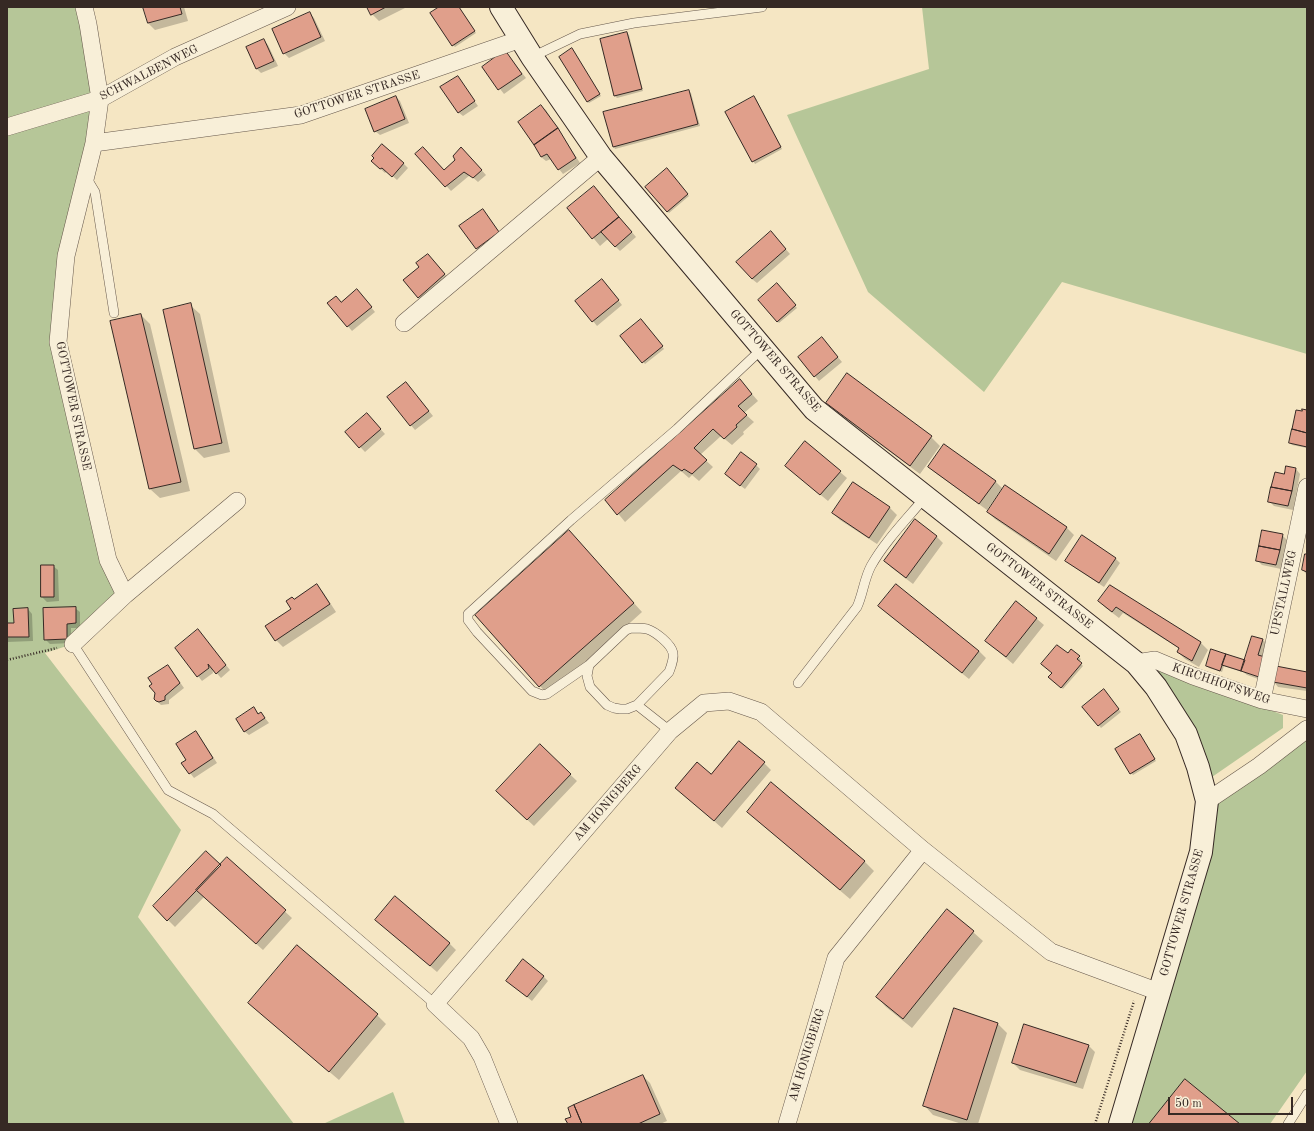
<!DOCTYPE html>
<html>
<head>
<meta charset="utf-8">
<style>
	body { margin:0 }
	#map { position:relative; width:1314px; height:1131px; overflow:hidden; background:#f5e6c3; font-family:"Old Standard TT",serif }
	canvas { display:block }
	.frame { position:absolute; inset:0; border:8px solid #362924; pointer-events:none }
	.scale { position:absolute; left:1168px; top:1097px; width:125px; height:18px; box-sizing:border-box; border:2px solid #362924; border-top:0; padding-left:5px; font-size:12px; line-height:14px; white-space:nowrap; color:#362924; -webkit-text-stroke:3px #f8efd8; paint-order:stroke }
</style>
</head>
<body>
<div id="map">
<canvas width="1314" height="1131"></canvas>
<div class="frame"></div>
<div class="scale">50 m</div>
</div>
<script>
const g = document.querySelector('canvas').getContext('2d');
g.lineJoin = 'round';
function fillPath(path, color) { g.fillStyle = color; g.fill(path, 'evenodd'); }
function strokePath(path, color, width, dash) { g.strokeStyle = color; g.lineWidth = width; g.lineCap = dash ? 'butt' : 'round'; g.setLineDash(dash || []); g.stroke(path); }
function write(font, color, halo, rows, align = 'center') {
  g.font = font + ' "Old Standard TT",serif'; g.lineWidth = 4; g.setLineDash([]); g.textBaseline = 'middle'; g.strokeStyle = halo; g.fillStyle = color; for (const [text, x, y, turn = 0] of rows) {
    g.save(); g.translate(x, y); g.rotate((+turn || 0) * Math.PI / 180); g.textAlign = isNaN(turn) ? turn : align; if (halo) g.strokeText(text, 0, 0); g.fillText(text, 0, 0); g.restore();
  }
}
fillPath(new Path2D(`
	M 7,7 L 84,7 L 100,99 L 58,342 L 125,595 L 73,644 L 45,653 L 181,830 L 138,917 L 294,1124 L 7,1124 Z
	M 922,7 L 1307,7 L 1307,354 L 1062,282 L 984,392 L 868,292 L 787,115 L 929,69 Z
	M 1159,667 L 1283,715 L 1283,728 L 1212,777 L 1158,678 Z
	M 1307,729 L 1307,1071 L 1270,1124 L 1120,1124 L 1207,801 Z
	M 393,1092 L 405,1124 L 323,1124 Z`), '#b6c698');
fillPath(new Path2D(`
	M 144,7 L 184,7 L 188,21 L 155,30 L 148,23 Z
	M 368,7 L 407,7 L 379,21 L 372,14 Z
	M 441,7 L 459,7 L 476,33 L 455,47 L 453,45 Z
	M 310,13 L 314,18 L 325,41 L 289,58 L 284,53 Z
	M 627,33 L 629,35 L 643,91 L 617,98 L 615,96 L 601,40 Z
	M 264,40 L 268,45 L 278,66 L 261,73 L 257,69 L 247,48 Z
	M 572,50 L 601,96 L 589,103 L 587,101 Z
	M 505,52 L 526,78 L 504,94 L 483,67 Z
	M 457,77 L 478,106 L 463,116 L 458,112 Z
	M 689,91 L 691,93 L 700,126 L 615,149 L 614,147 Z
	M 396,97 L 400,101 L 409,123 L 380,135 L 375,131 Z
	M 756,99 L 782,149 L 755,164 L 726,112 Z
	M 541,106 L 546,110 L 580,163 L 563,174 L 551,159 L 546,161 L 541,157 Z
	M 466,153 L 486,175 L 478,182 L 470,175 L 451,191 L 417,154 L 444,171 Z
	M 403,163 L 408,168 L 397,180 L 387,171 L 385,173 L 376,165 Z
	M 669,172 L 689,196 L 669,213 L 647,187 Z
	M 594,187 L 636,237 L 620,251 L 608,239 L 600,246 L 568,208 Z
	M 487,215 L 503,237 L 481,253 L 477,249 Z
	M 775,237 L 790,254 L 757,283 L 752,279 Z
	M 432,259 L 449,279 L 423,301 L 419,297 L 420,267 Z
	M 606,285 L 622,305 L 597,326 L 593,321 Z
	M 777,285 L 797,308 L 779,323 L 759,300 Z
	M 361,295 L 375,312 L 352,331 L 329,304 L 342,303 Z
	M 190,305 L 200,314 L 230,452 L 204,458 L 195,449 L 164,310 Z
	M 141,315 L 150,324 L 190,491 L 160,498 L 150,489 L 111,322 Z
	M 643,322 L 664,349 L 645,364 L 622,336 Z
	M 826,343 L 842,362 L 819,381 L 799,357 Z
	M 406,383 L 433,416 L 415,430 L 388,398 Z
	M 746,387 L 758,401 L 744,413 L 754,422 L 743,432 L 744,434 L 732,445 L 721,436 L 700,455 L 713,467 L 699,481 L 692,475 L 689,478 L 681,471 L 625,522 L 607,500 Z
	M 827,403 L 931,437 L 940,446 L 920,474 L 836,412 Z
	M 1307,411 L 1307,448 L 1292,445 L 1290,443 L 1302,412 Z
	M 371,419 L 385,434 L 365,452 L 346,432 Z
	M 756,465 L 760,469 L 745,489 L 730,478 Z
	M 930,467 L 995,481 L 1002,488 L 987,510 L 937,474 Z
	M 1287,467 L 1296,469 L 1300,474 L 1293,510 L 1274,506 L 1269,501 L 1285,475 Z
	M 793,472 L 840,472 L 847,478 L 828,501 Z
	M 853,483 L 890,508 L 897,515 L 877,544 L 840,520 L 833,513 Z
	M 988,512 L 1067,528 L 1074,535 L 1056,561 L 995,519 Z
	M 1282,535 L 1287,540 L 1281,569 L 1262,565 L 1257,560 Z
	M 936,536 L 943,543 L 913,584 L 892,568 L 885,561 Z
	M 578,541 L 642,612 L 549,696 L 476,615 Z
	M 1307,549 L 1307,575 L 1303,570 Z
	M 1115,558 L 1120,563 L 1104,587 L 1071,565 L 1067,561 Z
	M 42,566 L 53,566 L 58,570 L 59,601 L 47,602 L 42,597 Z
	M 316,585 L 323,592 L 336,612 L 283,647 L 276,640 L 292,609 L 294,600 Z
	M 1110,586 L 1201,643 L 1208,650 L 1199,667 L 1185,659 L 1178,652 L 1180,649 L 1123,613 L 1119,618 L 1106,608 L 1099,601 Z
	M 1017,602 L 1044,625 L 1013,664 L 986,641 Z
	M 75,608 L 80,612 L 80,628 L 71,628 L 71,643 L 50,644 L 45,639 Z
	M 28,609 L 32,614 L 33,641 L 7,642 L 7,624 L 15,624 Z
	M 887,613 L 979,651 L 986,658 L 969,679 Z
	M 198,630 L 230,670 L 221,678 L 212,668 L 213,673 L 202,681 L 198,676 Z
	M 1253,637 L 1263,640 L 1267,644 L 1264,681 L 1247,675 L 1242,671 L 1242,672 L 1224,666 L 1222,672 L 1209,668 L 1207,666 L 1245,661 Z
	M 1071,651 L 1081,659 L 1079,662 L 1083,666 L 1063,689 L 1050,677 Z
	M 172,671 L 184,688 L 169,700 L 169,704 L 161,705 L 155,699 Z
	M 1307,673 L 1307,691 L 1278,687 L 1274,682 Z
	M 1105,693 L 1121,712 L 1101,728 L 1084,707 Z
	M 254,708 L 259,714 L 261,713 L 269,723 L 249,735 L 244,731 Z
	M 196,733 L 200,737 L 217,763 L 194,778 L 183,764 L 188,760 Z
	M 1140,735 L 1156,761 L 1133,775 L 1131,773 Z
	M 540,746 L 577,781 L 534,826 L 504,798 Z
	M 764,763 L 771,770 L 722,828 L 684,795 L 711,776 Z
	M 748,812 L 864,861 L 874,871 L 850,899 L 758,821 Z
	M 227,859 L 292,918 L 263,950 L 204,897 L 175,927 L 154,906 L 221,866 Z
	M 384,927 L 449,943 L 456,950 L 437,972 Z
	M 973,932 L 983,941 L 912,1028 L 886,1007 L 877,997 Z
	M 543,976 L 548,981 L 532,1001 L 512,985 Z
	M 955,1010 L 998,1024 L 1007,1033 L 978,1124 L 962,1124 L 933,1115 L 924,1105 Z
	M 259,1012 L 377,1015 L 386,1024 L 339,1080 Z
	M 1088,1045 L 1095,1052 L 1083,1089 L 1020,1070 L 1013,1063 Z
	M 643,1076 L 650,1083 L 667,1121 L 660,1124 L 569,1124 Z`), '#0003');
const building = new Path2D(`
	M 143,7 L 180,7 L 182,14 L 148,23 Z
	M 367,7 L 386,7 L 371,15 Z
	M 439,7 L 459,7 L 475,31 L 452,46 L 430,13 Z
	M 310,12 L 321,37 L 283,54 L 272,29 Z
	M 627,32 L 642,89 L 614,96 L 600,39 Z
	M 264,39 L 274,61 L 256,69 L 246,47 Z
	M 572,48 L 600,94 L 587,102 L 559,57 Z
	M 505,50 L 522,74 L 498,90 L 482,67 Z
	M 458,76 L 475,101 L 458,113 L 440,87 Z
	M 689,90 L 698,124 L 613,147 L 603,112 Z
	M 396,96 L 405,119 L 374,132 L 365,109 Z
	M 754,96 L 781,147 L 752,162 L 725,112 Z
	M 541,105 L 558,128 L 534,145 L 518,122 Z
	M 558,128 L 576,158 L 558,170 L 547,154 L 541,157 L 534,145 Z
	M 382,144 L 404,163 L 392,177 L 382,168 L 380,169 L 371,161 L 374,158 L 372,156 Z
	M 423,147 L 444,170 L 455,160 L 453,156 L 461,147 L 482,170 L 473,178 L 464,172 L 445,187 L 415,154 Z
	M 667,168 L 688,194 L 667,212 L 645,187 Z
	M 594,186 L 619,217 L 592,239 L 567,208 Z
	M 483,209 L 499,232 L 476,249 L 459,226 Z
	M 619,217 L 632,232 L 615,247 L 601,232 Z
	M 771,231 L 786,249 L 752,279 L 736,262 Z
	M 428,254 L 445,274 L 418,298 L 403,280 L 419,267 L 416,263 Z
	M 602,279 L 619,300 L 592,322 L 575,301 Z
	M 777,283 L 796,305 L 777,322 L 758,300 Z
	M 357,289 L 372,307 L 347,327 L 327,303 L 336,296 L 341,302 Z
	M 191,303 L 222,443 L 194,449 L 163,310 Z
	M 141,314 L 181,482 L 149,489 L 110,321 Z
	M 641,319 L 663,346 L 642,363 L 620,336 Z
	M 822,337 L 838,357 L 814,377 L 798,357 Z
	M 847,373 L 932,436 L 910,466 L 826,403 Z
	M 740,379 L 752,394 L 738,406 L 747,415 L 736,425 L 737,427 L 724,439 L 713,429 L 694,448 L 707,460 L 692,474 L 684,469 L 682,471 L 673,465 L 617,515 L 605,500 Z
	M 406,382 L 429,411 L 410,426 L 387,397 Z
	M 1302,409 L 1307,410 L 1307,433 L 1292,429 L 1296,410 L 1302,411 Z
	M 367,413 L 381,429 L 359,448 L 345,432 Z
	M 1292,429 L 1307,433 L 1307,447 L 1289,443 Z
	M 805,441 L 841,471 L 820,495 L 785,466 Z
	M 944,444 L 996,481 L 979,504 L 928,467 Z
	M 741,452 L 757,464 L 740,486 L 725,474 Z
	M 1286,466 L 1296,468 L 1292,491 L 1271,487 L 1275,472 L 1284,474 Z
	M 853,482 L 890,507 L 869,538 L 832,513 Z
	M 1005,485 L 1067,527 L 1049,554 L 987,512 Z
	M 1271,487 L 1292,491 L 1288,506 L 1268,502 Z
	M 915,519 L 937,536 L 906,578 L 884,561 Z
	M 569,530 L 634,603 L 539,687 L 475,615 Z
	M 1262,530 L 1283,534 L 1280,550 L 1259,546 Z
	M 1082,535 L 1116,558 L 1099,583 L 1065,561 Z
	M 1259,546 L 1280,550 L 1276,565 L 1256,561 Z
	M 1305,554 L 1307,554 L 1307,572 L 1302,570 Z
	M 41,565 L 54,565 L 54,597 L 41,597 Z
	M 317,584 L 330,604 L 275,641 L 265,626 L 291,609 L 286,601 L 292,597 L 294,599 Z
	M 896,584 L 979,651 L 962,673 L 878,606 Z
	M 1110,585 L 1201,642 L 1192,661 L 1177,652 L 1179,648 L 1116,607 L 1112,612 L 1098,601 Z
	M 1016,601 L 1037,618 L 1006,657 L 985,641 Z
	M 76,607 L 76,623 L 67,624 L 67,639 L 44,640 L 43,608 Z
	M 28,608 L 29,637 L 7,637 L 7,623 L 14,623 L 13,609 Z
	M 198,629 L 226,665 L 216,674 L 208,664 L 209,668 L 197,677 L 175,648 Z
	M 1252,636 L 1263,639 L 1258,655 L 1265,657 L 1259,677 L 1241,671 Z
	M 1057,645 L 1068,653 L 1071,649 L 1080,656 L 1077,659 L 1082,663 L 1061,688 L 1048,677 L 1052,673 L 1041,664 Z
	M 1211,649 L 1226,654 L 1220,671 L 1206,666 Z
	M 1226,654 L 1245,660 L 1241,671 L 1222,665 Z
	M 168,665 L 180,683 L 165,696 L 165,700 L 159,702 L 156,701 L 154,699 L 155,693 L 149,686 L 152,684 L 148,678 Z
	M 1276,666 L 1307,672 L 1307,688 L 1273,682 Z
	M 1104,689 L 1119,709 L 1098,726 L 1082,707 Z
	M 254,707 L 258,714 L 261,712 L 265,718 L 244,732 L 236,719 Z
	M 196,731 L 213,758 L 189,774 L 181,763 L 186,760 L 176,744 Z
	M 1140,734 L 1155,759 L 1130,774 L 1115,749 Z
	M 739,741 L 765,762 L 714,821 L 675,788 L 697,762 L 711,774 Z
	M 540,744 L 571,774 L 527,820 L 496,791 Z
	M 771,782 L 865,861 L 840,890 L 747,812 Z
	M 206,851 L 221,865 L 167,921 L 153,906 Z
	M 227,857 L 286,910 L 256,944 L 196,890 Z
	M 395,896 L 450,943 L 430,966 L 375,920 Z
	M 947,909 L 974,931 L 903,1019 L 876,997 Z
	M 297,945 L 378,1014 L 329,1072 L 248,1003 Z
	M 523,959 L 544,976 L 527,997 L 506,981 Z
	M 954,1008 L 998,1023 L 967,1120 L 923,1106 Z
	M 1024,1024 L 1089,1045 L 1076,1083 L 1012,1063 Z
	M 643,1075 L 660,1114 L 638,1124 L 582,1124 L 574,1105 Z
	M 1185,1079 L 1240,1124 L 1149,1124 Z
	M 574,1105 L 582,1124 L 568,1124 L 565,1119 L 571,1117 L 568,1108 Z`);
fillPath(building, '#e09f8b');
strokePath(building, '#362924', 1);
const lane = new Path2D(`
	M 532,57 L 580,34 L 634,23 L 762,7
	M 86,177 L 95,192 L 114,313
	M 631,628 C 637,628 642,628 647,629 C 656,632 671,644 673,653 C 674,659 671,667 669,672 L 637,705 L 627,709 L 620,709 L 614,708 L 607,705 L 590,687 L 587,676 L 589,665 L 626,630 Z
	M 73,644 L 168,790 L 213,814 L 435,1004
	M 589,665 L 547,694 L 542,695 L 532,691 L 477,632 L 468,620 L 468,614 L 571,520 L 677,429 L 763,348
	M 798,683 L 857,607 C 863,594 864,579 871,566 C 885,541 907,519 926,496
	M 637,705 L 670,731
	M 1288,1124 L 1307,1094`);
const street = new Path2D(`
	M 84,7 L 88,24 L 100,99 L 94,143 L 66,256 L 58,342 L 108,560 L 125,595
	M 7,127 L 100,99 L 175,57 L 287,7
	M 94,143 L 301,115 L 521,39
	M 404,323 L 601,157
	M 73,644 L 125,595 L 237,501
	M 1136,663 L 1155,660 L 1193,676 L 1262,700 L 1307,709
	M 1262,700 L 1307,487
	M 1207,801 L 1259,766 L 1307,729
	M 509,1124 L 482,1057 L 471,1038 L 435,1004 L 670,731 L 704,703 L 729,701 L 761,712 L 923,850 L 1051,952 L 1159,992
	M 787,1124 L 836,958 L 923,850`);
const secondary = new Path2D(`
	M 501,7 L 532,57 L 601,157 L 814,409 L 1136,663 L 1156,687 L 1186,734 L 1198,767 L 1207,801 L 1201,852 L 1120,1124`);
strokePath(lane, '#66584c', 10);
strokePath(street, '#66584c', 18);
strokePath(secondary, '#362924', 24);
strokePath(new Path2D(`
	M 7,660 L 57,648
	M 1095,1124 L 1134,1001`), '#362924', 2.5, [1, 2]);
strokePath(lane, '#f8efd8', 9);
strokePath(street, '#f8efd8', 17);
strokePath(secondary, '#f8efd8', 22);
write('12px', '#362924', '#f8efd8', [
	["SCHWALBENWEG",149,73,-27],
	["GOTTOWER STRASSE",357,95,-18],
	["GOTTOWER STRASSE",775,361,49],
	["GOTTOWER STRASSE",73,406,78],
	["GOTTOWER STRASSE",1039,586,38],
	["UPSTALLWEG",1284,593,-78],
	["KIRCHHOFSWEG",1221,684,19],
	["AM HONIGBERG",608,803,-49],
	["GOTTOWER STRASSE",1182,913,-74],
	["AM HONIGBERG",807,1055,-73]
]);
</script>
</body>
</html>
